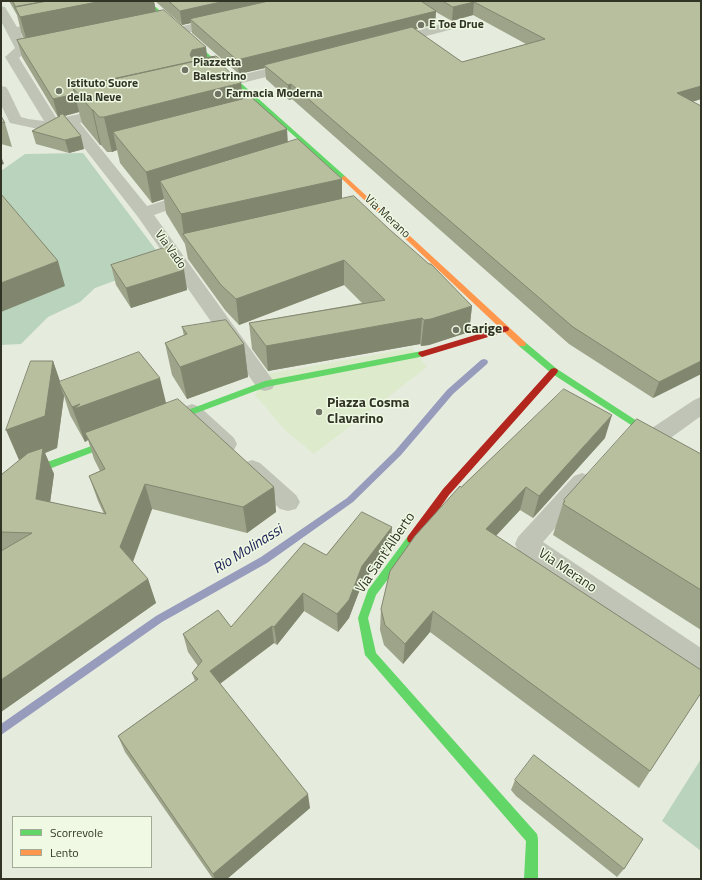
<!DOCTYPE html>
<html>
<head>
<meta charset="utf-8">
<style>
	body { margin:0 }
	#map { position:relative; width:702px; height:880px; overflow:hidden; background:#e5ebdd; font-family:"Titillium Web",sans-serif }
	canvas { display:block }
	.frame { position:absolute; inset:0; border:2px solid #313425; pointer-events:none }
	.legend { position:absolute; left:12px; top:816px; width:140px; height:52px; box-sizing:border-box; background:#eff9e3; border:1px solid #a3aa97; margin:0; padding:5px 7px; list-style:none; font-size:12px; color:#313425 }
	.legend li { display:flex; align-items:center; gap:8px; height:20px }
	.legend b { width:20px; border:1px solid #a3aa97 }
</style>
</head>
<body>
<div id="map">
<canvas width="702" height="880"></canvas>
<div class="frame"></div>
<ul class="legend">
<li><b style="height:5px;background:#63d668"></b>Scorrevole</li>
<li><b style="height:5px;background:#ff974d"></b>Lento</li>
</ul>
</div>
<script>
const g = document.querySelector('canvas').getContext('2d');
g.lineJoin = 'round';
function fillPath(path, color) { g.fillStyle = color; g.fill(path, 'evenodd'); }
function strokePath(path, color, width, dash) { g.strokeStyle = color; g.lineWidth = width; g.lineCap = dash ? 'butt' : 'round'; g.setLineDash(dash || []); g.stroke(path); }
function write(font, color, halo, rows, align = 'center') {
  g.font = font + ' "Titillium Web",sans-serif'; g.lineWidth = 3; g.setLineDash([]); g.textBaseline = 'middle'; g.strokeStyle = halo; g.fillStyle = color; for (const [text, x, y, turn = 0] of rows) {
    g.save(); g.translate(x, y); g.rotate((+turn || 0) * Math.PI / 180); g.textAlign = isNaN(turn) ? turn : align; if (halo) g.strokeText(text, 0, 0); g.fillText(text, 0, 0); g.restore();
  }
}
fillPath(new Path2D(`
	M 83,153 L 165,262 L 95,288 L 80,302 L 48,317 L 21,344 L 1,345 L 1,171 L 25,154 Z
	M 701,759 L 701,851 L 662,821 Z`), '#bad3bc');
fillPath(new Path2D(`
	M 412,348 L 427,367 L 314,454 L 285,430 L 255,395 L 268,374 Z`), '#ddeacc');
fillPath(new Path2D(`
	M 484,359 L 487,360 L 488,362 L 487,364 L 453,394 L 401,455 L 353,502 L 267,563 L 162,622 L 1,735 L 1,724 L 156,616 L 261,557 L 347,498 L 395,451 L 447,390 L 481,360 Z`), '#979bbc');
fillPath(new Path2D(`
	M 1,6 L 5,7 L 17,27 L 51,20 L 55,21 L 57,24 L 55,27 L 21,34 L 27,47 L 50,42 L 55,43 L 56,46 L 55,49 L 21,56 L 19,58 L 57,119 L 110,107 L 115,108 L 117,111 L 115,114 L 80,123 L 147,206 L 188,193 L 194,191 L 200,193 L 202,196 L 200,199 L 154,215 L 272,379 L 275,384 L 272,389 L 265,391 L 258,389 L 138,217 L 67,126 L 38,129 L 10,123 L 1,105 L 1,86 L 6,87 L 8,90 L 21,117 L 28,119 L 44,121 L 5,57 L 15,48 L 1,21 Z
	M 220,17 L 224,18 L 226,21 L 224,24 L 179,35 L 175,34 L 173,31 L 175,28 Z
	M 449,22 L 453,23 L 455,26 L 453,29 L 392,45 L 388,44 L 386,41 L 388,38 Z
	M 294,62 L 299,63 L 301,66 L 299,69 L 213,90 L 208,89 L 206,86 L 208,83 Z
	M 701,397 L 701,416 L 665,442 L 657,444 L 649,442 L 646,436 L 649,430 L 694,400 Z
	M 192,404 L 200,407 L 234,438 L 237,444 L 234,450 L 226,452 L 218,450 L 184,417 L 181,412 L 184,407 Z
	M 252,460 L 260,463 L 296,495 L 300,502 L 296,509 L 288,511 L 280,509 L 244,475 L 241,469 L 244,463 Z
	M 582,473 L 590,476 L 593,482 L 590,488 L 543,542 L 701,648 L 701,675 L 691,672 L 518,551 L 515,544 L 518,537 L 574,476 Z`), '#bfc4b6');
fillPath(new Path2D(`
	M 144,1 L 149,1 L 346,177 L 346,179 L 342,179 Z
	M 522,341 L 525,342 L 557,369 L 637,421 L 701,458 L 701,466 L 631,425 L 551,373 L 519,346 L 518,344 Z
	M 422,351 L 426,354 L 425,356 L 266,387 L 167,424 L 161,424 L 160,422 L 161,420 L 265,381 Z
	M 119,436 L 122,437 L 123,439 L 122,441 L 23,479 L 4,495 L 1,496 L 1,487 L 17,473 Z
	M 412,535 L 416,536 L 417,539 L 416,542 L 376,595 L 368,618 L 376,653 L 537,834 L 538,839 L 538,879 L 524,879 L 526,841 L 365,655 L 358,618 L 368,590 L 408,536 Z`), '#63d668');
fillPath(new Path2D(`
	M 344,176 L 346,177 L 525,342 L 526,344 L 525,346 L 519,346 L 342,179 L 342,177 Z`), '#ff974d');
fillPath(new Path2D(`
	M 505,326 L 508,327 L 509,329 L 508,331 L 422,357 L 418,354 L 419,352 Z
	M 554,368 L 557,369 L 558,371 L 557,373 L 449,495 L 416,542 L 412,543 L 408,542 L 407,539 L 408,536 L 443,489 L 551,369 Z`), '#b3261e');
fillPath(new Path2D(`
	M 9,1 L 154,1 L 156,12 L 207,58 L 222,61 L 222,65 L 243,99 L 288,142 L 342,179 L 342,199 L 472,306 L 469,332 L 429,345 L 421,346 L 420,344 L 268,371 L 252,349 L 249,323 L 362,303 L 344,285 L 239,325 L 225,310 L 188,259 L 185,244 L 166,213 L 164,199 L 152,203 L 120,163 L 117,150 L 112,152 L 107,152 L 101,145 L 100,145 L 82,123 L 79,112 L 65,116 L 84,149 L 69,153 L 36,144 L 32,131 L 58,117 L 22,57 L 17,40 L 24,39 L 22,35 L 17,15 Z
	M 155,1 L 701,1 L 701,99 L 692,102 L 701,106 L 701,374 L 653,398 L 569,344 L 292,99 L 289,100 L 266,79 L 265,68 L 239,74 L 192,33 L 191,23 L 182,25 ZM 436,12 L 452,21 L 473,15 L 526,44 L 462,62 L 415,30 L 435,24 Z
	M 1,116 L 5,123 L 12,147 L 1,144 Z
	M 111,265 L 184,270 L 187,290 L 131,308 L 116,285 Z
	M 182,327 L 244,344 L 248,377 L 187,399 L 172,375 L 165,343 L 184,336 Z
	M 53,361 L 60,382 L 166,403 L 274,487 L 276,512 L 247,533 L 152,509 L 133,562 L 148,579 L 156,603 L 1,712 L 1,475 L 20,460 ZM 64,396 L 70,415 L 85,442 L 88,440 L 94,459 L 100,471 L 89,476 L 98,501 L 104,514 L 50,502 L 54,474 L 45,453 L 57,448 Z
	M 605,438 L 533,518 L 520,510 L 496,535 L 650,771 L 639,788 L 430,632 L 403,664 L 384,645 L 380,630 L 381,609 L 461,487 Z
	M 701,454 L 701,630 L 553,535 L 564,500 Z
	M 392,527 L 390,546 L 362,584 L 349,618 L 338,632 L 304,611 L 277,645 L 274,643 L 220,684 L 310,808 L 227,879 L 213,879 L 125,752 L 118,736 L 195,681 L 192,673 L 198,666 L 188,652 L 183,634 L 231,627 L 326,555 Z
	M 515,780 L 624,869 L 617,877 L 516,796 L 511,790 Z`), '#9ea489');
fillPath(new Path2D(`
	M 65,1 L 154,1 L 157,18 L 28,45 L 20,17 Z
	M 225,1 L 286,1 L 190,19 L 191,23 L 182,25 L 180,11 Z
	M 474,2 L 473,15 L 452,21 L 453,7 Z
	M 436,11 L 435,24 L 267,67 L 264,65 L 265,68 L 239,74 L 237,60 Z
	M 206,47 L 208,64 L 222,61 L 223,78 L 91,109 L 190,55 L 192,50 Z
	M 241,83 L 245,117 L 113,132 L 117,150 L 112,152 L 104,117 Z
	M 291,84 L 292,99 L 289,100 L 288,85 Z
	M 701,86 L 701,99 L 673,108 L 677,93 Z
	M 75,94 L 79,112 L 60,117 L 59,115 L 60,117 L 58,117 L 53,99 Z
	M 92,110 L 93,110 L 101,145 L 100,145 Z
	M 287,129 L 289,160 L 160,181 L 164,199 L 152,203 L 146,172 Z
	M 81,136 L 84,149 L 69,153 L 65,140 Z
	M 1,156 L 4,164 L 1,165 Z
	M 342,179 L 342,211 L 184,235 L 181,214 Z
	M 344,260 L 344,285 L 239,325 L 236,299 Z
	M 58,261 L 65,286 L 1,312 L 1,283 Z
	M 184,270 L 187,290 L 131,308 L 126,288 Z
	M 472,306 L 469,332 L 429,345 L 421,346 L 424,320 Z
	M 422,318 L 420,344 L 268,371 L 266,346 Z
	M 244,344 L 248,377 L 187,399 L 180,367 Z
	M 53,361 L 63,390 L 59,382 L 64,396 L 57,448 L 45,453 L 54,474 L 47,525 L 6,430 Z
	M 701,361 L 701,374 L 653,398 L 659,382 Z
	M 160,378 L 168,411 L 85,433 L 88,440 L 85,442 L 72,407 Z
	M 612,415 L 605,438 L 533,518 L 539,496 Z
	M 145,484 L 152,509 L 129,572 L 120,547 Z
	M 274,487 L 276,512 L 247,533 L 243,507 Z
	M 526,487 L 520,510 L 482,551 L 486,529 Z
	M 392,527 L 390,546 L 362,584 L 349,618 L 338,632 L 337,614 L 362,566 Z
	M 148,579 L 156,603 L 1,712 L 1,680 Z
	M 303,593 L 304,611 L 277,645 L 274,627 Z
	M 433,611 L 430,632 L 403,664 L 405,644 Z
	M 272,626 L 274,643 L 214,688 L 210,671 Z
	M 308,794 L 310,808 L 227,879 L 215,879 L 213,874 Z`), '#81866f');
const building = new Path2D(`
	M 13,1 L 47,1 L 16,7 Z
	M 47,1 L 102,1 L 20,17 L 15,7 Z
	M 169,1 L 225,1 L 180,11 Z
	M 269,1 L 421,1 L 436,11 L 237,60 L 190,19 Z
	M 443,1 L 701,1 L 701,86 L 677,93 L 701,106 L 701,361 L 659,382 L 573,327 L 291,84 L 288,85 L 264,65 L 412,27 L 462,62 L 545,39 L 474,2 L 453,7 Z
	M 164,10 L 206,47 L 192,50 L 190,55 L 192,58 L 199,59 L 216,56 L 222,61 L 218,61 L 214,57 L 73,88 L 75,94 L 53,99 L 17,40 Z
	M 214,57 L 241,83 L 104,117 L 99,117 L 93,110 L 92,110 L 73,88 Z
	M 251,97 L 287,129 L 146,172 L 113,132 Z
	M 63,114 L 81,136 L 65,140 L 32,131 L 60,116 L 59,115 Z
	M 1,116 L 5,123 L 1,122 Z
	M 298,139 L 342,179 L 181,214 L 160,181 Z
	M 1,194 L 58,261 L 1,283 Z
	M 354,196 L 389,229 L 429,264 L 431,264 L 472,306 L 431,319 L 424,320 L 422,318 L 266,346 L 249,323 L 385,300 L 344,260 L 236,299 L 221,285 L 183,234 Z
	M 167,247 L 184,270 L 126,288 L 111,265 Z
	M 226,320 L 244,344 L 180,367 L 165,343 L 187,334 L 182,327 Z
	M 139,352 L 160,378 L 74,409 L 80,404 L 72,407 L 59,382 Z
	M 31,361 L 53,361 L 45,416 L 6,430 Z
	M 564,389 L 612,415 L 539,496 L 526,487 L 486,529 L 701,670 L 701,693 L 650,771 L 433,611 L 405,644 L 385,625 L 381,609 L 390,571 L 415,536 L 460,486 L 461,487 Z
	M 178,399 L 274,487 L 243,507 L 145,484 L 120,547 L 148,579 L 1,680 L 1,551 L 32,533 L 1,532 L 1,475 L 28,453 L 43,448 L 36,499 L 106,514 L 89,476 L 105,469 L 85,433 Z
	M 637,419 L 701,454 L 701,590 L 563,504 L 565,501 L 564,500 Z
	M 362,512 L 392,527 L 362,566 L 349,600 L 337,614 L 303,593 L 274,627 L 272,626 L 210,671 L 308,794 L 213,874 L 118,736 L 198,679 L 192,673 L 202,661 L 183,634 L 218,610 L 231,627 L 304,543 L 326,555 Z
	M 534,755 L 643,839 L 624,869 L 520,785 L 515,780 Z`);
fillPath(building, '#b8bf9f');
strokePath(building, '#81866f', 1);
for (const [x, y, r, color] of [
	[421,25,4,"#707465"],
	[185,70,4,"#707465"],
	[59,91,4,"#707465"],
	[218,94,4,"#707465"],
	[456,330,4,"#707465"],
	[319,412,4,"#707465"]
]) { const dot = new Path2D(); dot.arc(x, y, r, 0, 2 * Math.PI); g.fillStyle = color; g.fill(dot); strokePath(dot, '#eff9e3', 1.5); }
write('bold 12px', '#313425', '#eff9e3', [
	["E Toe Drue",429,25],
	["Piazzetta",193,63],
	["Balestrino",193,77],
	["Istituto Suore",67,84],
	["della Neve",67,98],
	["Farmacia Moderna",226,94]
], 'left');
write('12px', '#313425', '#eff9e3', [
	["Via Merano",387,217,43],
	["Via Vado",170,250,54]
]);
write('bold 14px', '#313425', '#eff9e3', [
	["Carige",464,330],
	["Piazza Cosma",327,404],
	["Clavarino",327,420]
], 'left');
write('14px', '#313425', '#eff9e3', [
	["Via Sant'Alberto",386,553,-56],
	["Via Merano",567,571,34]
]);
write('italic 15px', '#1b1d56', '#eff9e3', [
	["Rio Molinassi",248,550,-32]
]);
</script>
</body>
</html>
